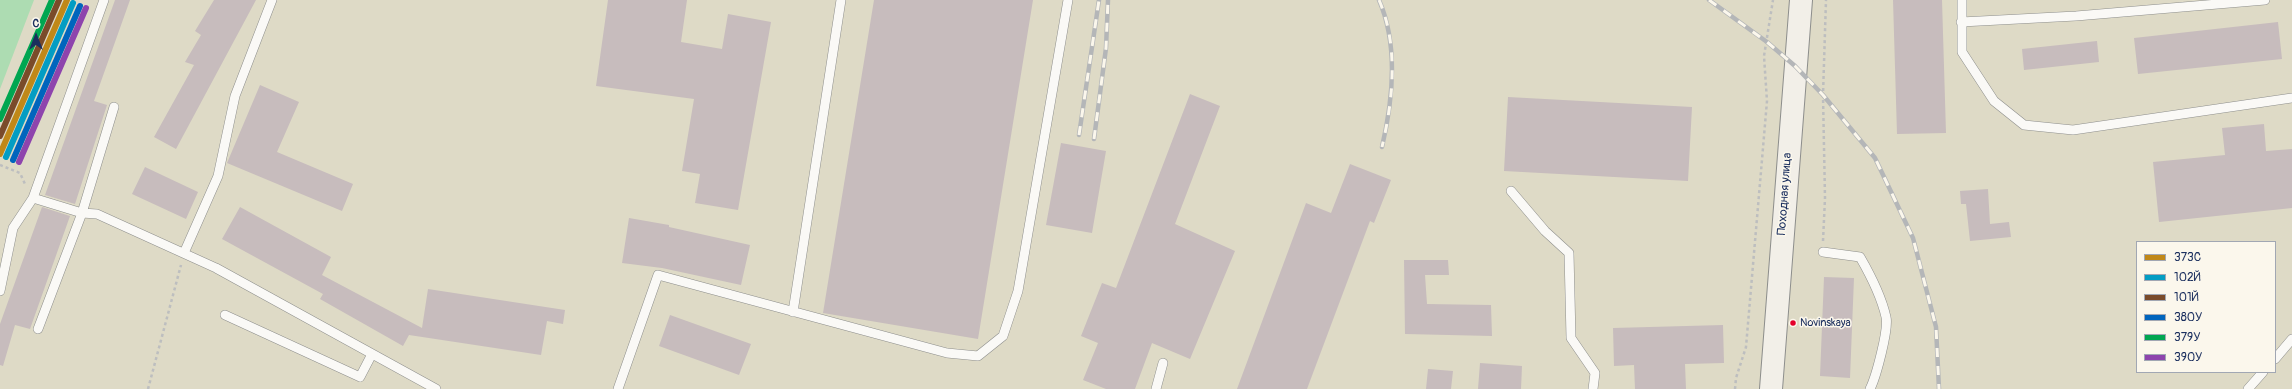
<!DOCTYPE html>
<html>
<head>
<meta charset="utf-8">
<style>
	body { margin:0 }
	#map { position:relative; width:2292px; height:389px; overflow:hidden; background:#dedac6; font-family:Pangolin,sans-serif }
	canvas { display:block }
	.legend { position:absolute; left:2136px; top:241px; width:140px; height:132px; box-sizing:border-box; background:#fbf7ec; border:1px solid #a1a7b3; margin:0; padding:5px 7px; list-style:none; font-size:12px; color:#1b2f5e }
	.legend li { display:flex; align-items:center; gap:8px; height:20px }
	.legend b { width:20px; border:1px solid #a1a7b3 }
	.north { position:absolute; left:16px; top:16px; width:40px; height:40px; -webkit-text-stroke:3px #fbf7ec; paint-order:stroke; rotate:0deg; font-size:11px; font-weight:700; line-height:16px; text-align:center; color:#1b2f5e }
	.north::after { content:''; display:block; margin:auto; width:14px; height:18px; background:#1b2f5e; clip-path:polygon(50% 0,100% 100%,50% 72%,0 100%) }
</style>
</head>
<body>
<div id="map">
<canvas width="2292" height="389"></canvas>
<ul class="legend">
<li><b style="height:5px;background:#c08818"></b>373C</li>
<li><b style="height:5px;background:#039dc3"></b>102Й</li>
<li><b style="height:5px;background:#7a4b2a"></b>101Й</li>
<li><b style="height:5px;background:#0065bd"></b>380У</li>
<li><b style="height:5px;background:#00a651"></b>379У</li>
<li><b style="height:5px;background:#8e44ad"></b>390У</li>
</ul>
<div class="north">С</div>
</div>
<script>
const g = document.querySelector('canvas').getContext('2d');
g.lineJoin = 'round';
function fillPath(path, color) { g.fillStyle = color; g.fill(path, 'evenodd'); }
function strokePath(path, color, width, dash) { g.strokeStyle = color; g.lineWidth = width; g.lineCap = dash ? 'butt' : 'round'; g.setLineDash(dash || []); g.stroke(path); }
function write(font, color, halo, rows, align = 'center') {
  g.font = font + ' Pangolin,sans-serif'; g.lineWidth = 3; g.setLineDash([]); g.textBaseline = 'middle'; g.strokeStyle = halo; g.fillStyle = color; for (const [text, x, y, turn = 0] of rows) {
    g.save(); g.translate(x, y); g.rotate((+turn || 0) * Math.PI / 180); g.textAlign = isNaN(turn) ? turn : align; if (halo) g.strokeText(text, 0, 0); g.fillText(text, 0, 0); g.restore();
  }
}
fillPath(new Path2D(`
	M 0,0 L 34,0 L 0,89 Z`), '#addcb2');
fillPath(new Path2D(`
	M 115,0 L 130,0 L 94,101 L 107,105 L 75,204 L 45,195 Z
	M 214,0 L 256,0 L 176,149 L 154,137 L 194,65 L 185,62 L 201,35 L 195,31 Z
	M 608,0 L 687,0 L 681,42 L 722,49 L 728,14 L 771,22 L 738,210 L 695,203 L 700,174 L 682,171 L 694,99 L 596,86 Z
	M 874,0 L 1033,0 L 978,339 L 823,313 Z
	M 1893,0 L 1942,0 L 1946,133 L 1897,134 Z
	M 2278,22 L 2282,59 L 2138,74 L 2134,38 Z
	M 2097,41 L 2099,62 L 2024,70 L 2022,49 Z
	M 260,85 L 299,102 L 277,152 L 353,184 L 342,211 L 227,163 Z
	M 1190,94 L 1220,106 L 1175,224 L 1235,251 L 1190,359 L 1152,343 L 1135,389 L 1106,389 L 1083,380 L 1098,343 L 1081,336 L 1102,283 L 1116,288 Z
	M 1508,97 L 1692,107 L 1688,181 L 1504,171 Z
	M 2264,124 L 2266,151 L 2292,149 L 2292,208 L 2159,222 L 2153,162 L 2225,155 L 2222,128 Z
	M 1061,143 L 1106,151 L 1092,233 L 1046,225 Z
	M 1350,164 L 1391,180 L 1374,223 L 1370,221 L 1307,389 L 1237,389 L 1306,203 L 1331,213 Z
	M 145,167 L 198,192 L 186,219 L 132,194 Z
	M 1988,189 L 1990,224 L 2009,222 L 2011,237 L 1970,241 L 1966,204 L 1961,204 L 1960,191 Z
	M 42,207 L 70,216 L 30,329 L 15,325 L 3,366 L 0,365 L 0,324 Z
	M 240,207 L 331,257 L 322,275 L 422,328 L 428,289 L 565,310 L 563,324 L 547,321 L 541,355 L 409,335 L 403,346 L 320,299 L 323,294 L 222,239 Z
	M 629,218 L 669,225 L 669,227 L 750,245 L 741,285 L 662,268 L 622,263 Z
	M 1404,260 L 1448,260 L 1449,275 L 1425,275 L 1427,304 L 1491,305 L 1492,336 L 1405,334 Z
	M 1824,277 L 1854,278 L 1850,378 L 1820,376 Z
	M 670,315 L 751,344 L 739,375 L 659,346 Z
	M 1723,325 L 1724,363 L 1685,364 L 1686,389 L 1635,389 L 1634,365 L 1614,366 L 1613,328 Z
	M 1480,363 L 1522,366 L 1521,389 L 1478,389 Z
	M 1428,369 L 1453,371 L 1451,389 L 1426,389 Z`), '#c7bcbd');
const lane = new Path2D(`
	M 1962,0 L 1962,52 L 1994,101 L 2024,125 L 2073,130 L 2292,98
	M 1961,22 L 2076,16 L 2265,0
	M 1511,191 L 1545,231 L 1569,253 L 1571,338 L 1595,373 L 1593,389
	M 33,198 L 82,213 L 97,214 L 216,268 L 436,389
	M 1823,252 L 1860,257 C 1871,276 1881,295 1886,317 C 1889,329 1876,377 1870,389
	M 184,253 L 218,176 L 235,96 L 272,0
	M 0,291 L 13,228 L 33,198 L 104,0
	M 793,312 L 841,0
	M 225,315 L 360,377 L 372,354
	M 38,329 L 82,213 L 114,107
	M 2275,359 L 2292,339
	M 618,389 L 658,275 L 947,353 L 978,356 L 1003,336 L 1018,291 L 1068,0
	M 1156,389 L 1163,363
	M 2248,389 L 2263,372`);
const secondary = new Path2D(`
	M 1771,389 L 1801,0`);
strokePath(lane, '#8d8e8c', 10);
strokePath(secondary, '#8d8e8c', 24);
strokePath(new Path2D(`
	M 0,165 L 20,173 L 25,184
	M 1823,241 L 1825,198 L 1823,95 L 1826,0
	M 148,389 L 181,265
	M 1735,389 L 1736,378 L 1746,347 L 1767,101 L 1764,56 L 1773,0`), '#bdbebf', 2.5, [3, 3]);
strokePath(lane, '#faf9f6', 9);
strokePath(secondary, '#f2efe8', 22);
const rail = new Path2D(`
	M 1379,0 C 1399,46 1393,100 1382,147
	M 1709,0 L 1767,42 L 1795,66 L 1823,95 L 1875,158 L 1913,238 L 1936,327 L 1939,389
	M 1079,135 L 1099,0
	M 1094,139 L 1106,48 L 1108,0`);
strokePath(rail, '#b4b6b8', 4.5);
strokePath(rail, '#fbf7ec', 3, [9]);
strokePath(new Path2D(`
	M 0,154 L 67,0`), '#c08818', 6);
strokePath(new Path2D(`
	M 6,157 L 73,3`), '#039dc3', 6);
strokePath(new Path2D(`
	M 0,136 L 59,0`), '#7a4b2a', 6);
strokePath(new Path2D(`
	M 13,160 L 80,6`), '#0065bd', 6);
strokePath(new Path2D(`
	M 0,119 L 52,0`), '#00a651', 6);
strokePath(new Path2D(`
	M 19,162 L 86,8`), '#8e44ad', 6);
for (const [x, y, r, color] of [
	[1793,323,3.5,"#e4002b"]
]) { const dot = new Path2D(); dot.arc(x, y, r, 0, 2 * Math.PI); g.fillStyle = color; g.fill(dot); strokePath(dot, '#fbf7ec', 1.5); }
write('11px', '#1b2f5e', '#fbf7ec', [
	["Novinskaya",1800,323]
], 'left');
write('12px', '#1b2f5e', '#fbf7ec', [
	["Походная улица",1785,194,-86]
]);
</script>
</body>
</html>
